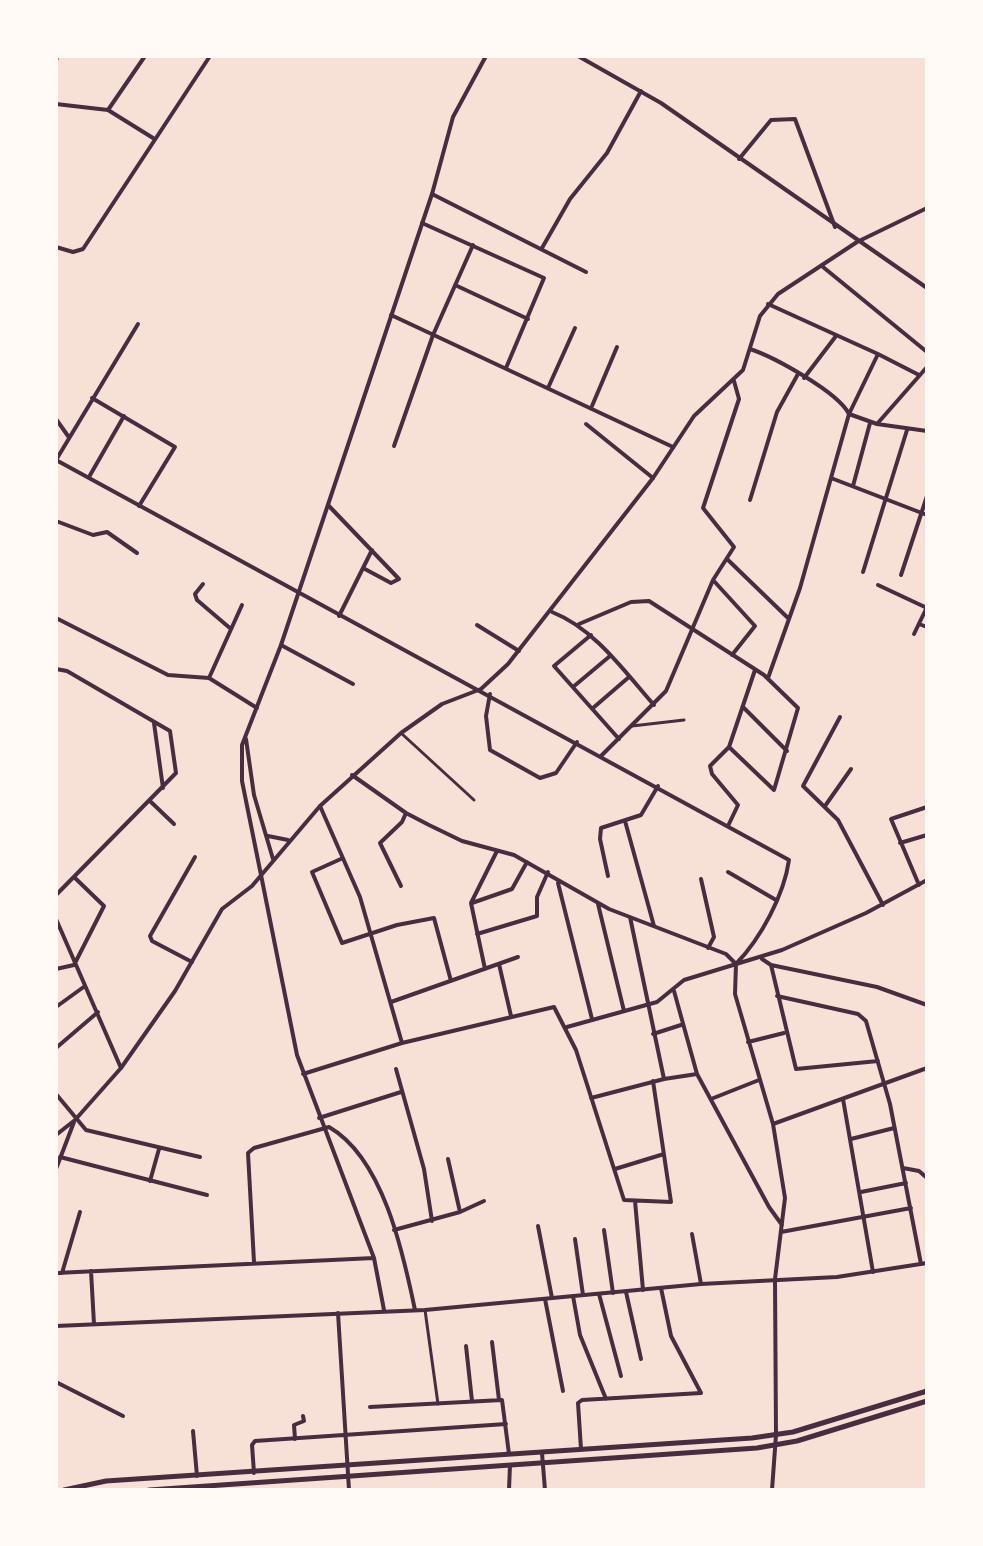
<!DOCTYPE html>
<html>
<head>
<meta charset="utf-8">
<style>
	body { margin:0 }
	#map { position:relative; width:983px; height:1546px; overflow:hidden; background:#f7e1d7; font-family:"Source Sans 3",sans-serif }
	canvas { display:block }
	.frame { position:absolute; inset:0; border:58px solid #fffaf5; pointer-events:none }
</style>
</head>
<body>
<div id="map">
<canvas width="983" height="1546"></canvas>
<div class="frame"></div>
</div>
<script>
const g = document.querySelector('canvas').getContext('2d');
g.lineJoin = 'round';
function strokePath(path, color, width, dash) { g.strokeStyle = color; g.lineWidth = width; g.lineCap = dash ? 'butt' : 'round'; g.setLineDash(dash || []); g.stroke(path); }
strokePath(new Path2D(`
	M 632,726 L 684,720
	M 401,733 L 474,800
	M 425,1310 L 438,1404`), '#4a2c40', 3);
strokePath(new Path2D(`
	M 56,61 L 57,56
	M 56,104 L 108,110 L 153,138
	M 108,110 L 145,56
	M 739,159 L 771,120 L 795,119 L 835,227
	M 432,194 L 586,272
	M 422,223 L 544,278 L 506,368
	M 56,247 L 73,252 L 83,249 L 210,56
	M 542,248 L 570,199 L 607,153 L 641,91
	M 823,267 L 927,352
	M 455,285 L 528,319
	M 768,304 L 878,354 L 849,414 L 877,424 L 927,431
	M 391,315 L 673,447
	M 138,324 L 56,460 L 789,860 C 784,895 761,938 736,964
	M 750,349 C 774,357 838,392 849,414 L 800,588 L 768,678
	M 878,354 L 919,375
	M 804,378 L 836,336
	M 548,388 L 575,328
	M 92,398 L 175,447 L 139,506
	M 592,406 L 617,347
	M 56,419 L 68,436
	M 586,424 L 653,478
	M 877,424 L 927,367
	M 394,446 L 433,335 L 473,245
	M 89,477 L 124,416
	M 831,478 L 927,515
	M 853,486 L 870,423
	M 750,500 L 777,412 L 798,374
	M 328,505 L 399,579 L 391,583 L 363,568
	M 56,521 L 93,535 L 107,532 L 137,553
	M 727,559 L 788,618
	M 863,572 L 907,430
	M 901,575 L 927,496
	M 713,580 L 755,626 L 732,655
	M 203,584 L 195,594 L 197,600 L 231,629
	M 878,585 L 927,608
	M 552,612 C 595,629 624,671 654,705
	M 339,616 L 372,550
	M 56,618 L 168,675 L 209,678 L 257,708
	M 579,624 L 631,602 L 649,601 L 764,675 L 798,708 L 774,790 L 729,747
	M 919,624 L 927,627
	M 477,625 L 519,651
	M 914,634 L 927,607
	M 591,635 L 554,666 L 619,739
	M 281,645 L 353,684
	M 56,669 L 67,671 L 170,731 L 176,773 L 56,895
	M 209,678 L 242,605
	M 573,687 L 610,656
	M 490,694 L 486,716 L 490,750 L 540,778 L 556,773 L 577,742
	M 743,707 L 787,751
	M 593,708 L 629,677
	M 840,717 L 803,786 L 838,820 L 883,905
	M 154,723 L 163,788
	M 601,756 L 666,691 L 713,580 L 734,547 L 703,508 L 739,399 L 734,381
	M 352,775 L 406,813 L 429,825 L 462,841 L 514,855 L 609,909 L 726,954 L 736,964
	M 151,802 L 174,824
	M 320,806 L 360,897 L 402,1043
	M 825,806 L 851,769
	M 625,821 L 654,926
	M 728,826 L 738,805 L 712,774 L 710,766 L 729,747 L 755,670
	M 900,843 L 927,835
	M 343,858 L 312,872 L 342,943 L 397,925 L 434,918 L 451,981
	M 728,872 L 776,900
	M 261,875 L 297,1055 L 374,1258 L 384,1310
	M 608,876 L 600,839 L 601,828 L 641,815 L 658,786
	M 701,879 L 714,937 L 708,948
	M 558,883 L 592,1019
	M 919,885 L 891,819 L 927,807
	M 401,886 L 380,843 L 402,822 L 406,813
	M 472,903 L 512,889 L 527,862
	M 598,904 L 624,1011
	M 630,917 L 664,1079
	M 56,919 L 121,1068
	M 477,934 L 537,916 L 537,897 L 548,872
	M 762,959 L 771,965 L 877,987 L 927,1005
	M 192,962 L 152,941 L 150,936 L 195,857
	M 499,964 L 511,1016
	M 736,964 L 735,994 L 773,1124 L 785,1198 L 775,1279 L 776,1435 L 772,1490
	M 771,965 L 796,1069 L 878,1061
	M 56,969 L 74,965 L 104,906 L 74,877
	M 485,969 L 471,903 L 497,851
	M 674,991 L 697,1074 L 769,1207 L 782,1225
	M 777,996 L 858,1014 L 866,1021 L 890,1104 L 921,1264
	M 391,1002 L 518,957
	M 56,1007 L 85,986
	M 567,1027 L 657,1002 L 684,980 L 782,950 L 866,913 L 927,880
	M 653,1034 L 681,1025
	M 748,1042 L 784,1033
	M 56,1048 L 98,1012
	M 396,1069 L 424,1169 L 432,1221
	M 303,1074 L 402,1043 L 554,1007 L 576,1050 L 624,1200 L 671,1202 L 653,1081
	M 56,1094 L 86,1130 L 200,1157
	M 591,1098 L 664,1079 L 697,1074
	M 711,1099 L 759,1080
	M 843,1099 L 873,1272
	M 319,1118 L 401,1092
	M 773,1124 L 927,1068
	M 851,1139 L 894,1128
	M 60,1157 L 207,1195
	M 448,1159 L 460,1212
	M 903,1168 L 919,1171 L 927,1178
	M 615,1169 L 664,1154
	M 150,1181 L 159,1149
	M 861,1192 L 906,1183
	M 635,1201 L 643,1290
	M 538,1226 L 552,1298
	M 394,1230 L 460,1212 L 484,1201
	M 604,1230 L 613,1293
	M 781,1232 L 911,1208
	M 692,1234 L 701,1284
	M 575,1239 L 583,1295
	M 254,1262 L 248,1153 L 254,1148 L 329,1127 C 383,1158 403,1252 415,1310
	M 91,1271 L 94,1324
	M 56,1273 L 374,1258
	M 62,1273 L 80,1212
	M 626,1292 L 641,1359
	M 599,1294 L 621,1376
	M 573,1296 L 580,1335 L 606,1399
	M 545,1299 L 563,1391
	M 338,1313 L 349,1490
	M 492,1342 L 499,1400
	M 466,1346 L 472,1401
	M 56,1382 L 123,1416
	M 370,1407 L 502,1400 L 509,1454
	M 193,1431 L 197,1476
	M 295,1439 L 294,1425 L 304,1421 L 303,1416
	M 581,1449 L 578,1403 L 582,1400 L 701,1393 L 671,1336 L 661,1288
	M 254,1473 L 252,1445 L 255,1441 L 506,1424
	M 509,1490 L 510,1465`), '#4a2c40', 4);
strokePath(new Path2D(`
	M 578,56 L 661,103 L 927,288
	M 246,739 L 254,795 L 273,859
	M 268,836 L 288,840
	M 261,875 L 242,781 L 242,745 L 281,645 L 432,194 L 453,117 L 486,56
	M 56,1135 L 75,1120 L 121,1068 L 175,991 L 222,909 L 252,886 L 320,806 L 401,733 L 442,704 L 481,689 L 508,664 L 653,478 L 694,416 L 743,370 L 760,316 L 778,294 L 857,242 L 927,208
	M 56,1169 L 74,1122
	M 56,1326 L 425,1310 L 701,1284 L 837,1277 L 927,1263
	M 542,1453 L 545,1490`), '#4a2c40', 4);
strokePath(new Path2D(`
	M 64,1490 L 106,1481 L 752,1438 L 793,1432 L 927,1391
	M 149,1490 L 757,1448 L 797,1441 L 927,1401`), '#4a2c40', 5);
</script>
</body>
</html>
